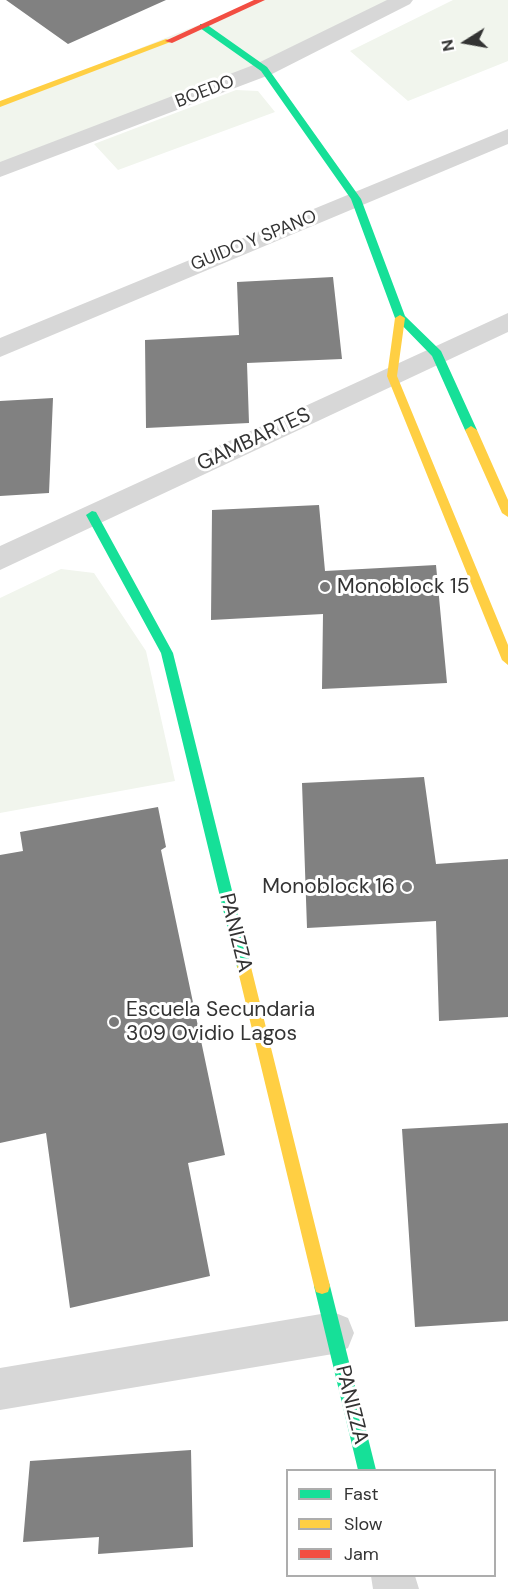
<!DOCTYPE html>
<html>
<head>
<meta charset="utf-8">
<style>
	body { margin:0 }
	#map { position:relative; width:508px; height:1589px; overflow:hidden; background:#fff; font-family:"DM Sans",sans-serif }
	canvas { display:block }
	.legend { position:absolute; left:286px; top:1469px; width:210px; height:108px; box-sizing:border-box; background:#fff; border:2px solid #adadad; margin:0; padding:8px 10px; list-style:none; font-size:18px; color:#333 }
	.legend li { display:flex; align-items:center; gap:12px; height:30px }
	.legend b { width:30px; border:2px solid #adadad }
	.north { position:absolute; left:436px; top:12px; width:60px; height:60px; -webkit-text-stroke:4px #fff; paint-order:stroke; rotate:259deg; font-size:16px; font-weight:700; line-height:24px; text-align:center; color:#333 }
	.north::after { content:''; display:block; margin:auto; width:21px; height:27px; background:#333; clip-path:polygon(50% 0,100% 100%,50% 72%,0 100%) }
</style>
</head>
<body>
<div id="map">
<canvas width="508" height="1589"></canvas>
<ul class="legend">
<li><b style="height:8px;background:#16e098"></b>Fast</li>
<li><b style="height:8px;background:#ffcf43"></b>Slow</li>
<li><b style="height:8px;background:#f24e42"></b>Jam</li>
</ul>
<div class="north">N</div>
</div>
<script>
const g = document.querySelector('canvas').getContext('2d');
g.lineJoin = 'round';
function fillPath(path, color) { g.fillStyle = color; g.fill(path, 'evenodd'); }
function strokePath(path, color, width, dash) { g.strokeStyle = color; g.lineWidth = width; g.lineCap = dash ? 'butt' : 'round'; g.setLineDash(dash || []); g.stroke(path); }
function write(font, color, halo, rows, align = 'center') {
  g.font = font + ' "DM Sans",sans-serif'; g.lineWidth = 6; g.setLineDash([]); g.textBaseline = 'middle'; g.strokeStyle = halo; g.fillStyle = color; for (const [text, x, y, turn = 0] of rows) {
    g.save(); g.translate(x, y); g.rotate((+turn || 0) * Math.PI / 180); g.textAlign = isNaN(turn) ? turn : align; if (halo) g.strokeText(text, 0, 0); g.fillText(text, 0, 0); g.restore();
  }
}
fillPath(new Path2D(`
	M 261,0 L 403,0 L 264,69 L 0,170 L 0,104 Z
	M 453,0 L 508,0 L 508,61 L 408,101 L 350,51 Z
	M 236,90 L 258,91 L 275,112 L 118,170 L 94,144 Z
	M 61,569 L 94,573 L 146,651 L 175,781 L 0,813 L 0,598 Z`), '#f1f5ed');
fillPath(new Path2D(`
	M 6,0 L 166,0 L 68,44 Z
	M 333,277 L 342,359 L 247,363 L 249,423 L 146,428 L 145,340 L 239,335 L 237,282 Z
	M 53,398 L 49,493 L 0,496 L 0,401 Z
	M 319,505 L 325,571 L 436,565 L 447,683 L 322,689 L 323,614 L 211,620 L 212,510 Z
	M 424,777 L 436,864 L 508,859 L 508,1017 L 439,1021 L 436,921 L 307,928 L 302,783 Z
	M 158,807 L 166,847 L 161,850 L 225,1155 L 188,1163 L 210,1276 L 70,1308 L 46,1133 L 0,1143 L 0,855 L 23,851 L 20,832 Z
	M 508,1123 L 508,1321 L 415,1327 L 402,1129 Z
	M 191,1450 L 193,1547 L 98,1554 L 99,1537 L 23,1542 L 30,1461 Z`), '#818181');
fillPath(new Path2D(`
	M 387,0 L 413,0 L 410,4 L 272,74 L 0,177 L 0,162 L 256,64 Z
	M 508,129 L 508,144 L 0,357 L 0,338 Z
	M 508,313 L 508,332 L 0,570 L 0,546 Z
	M 333,1312 L 348,1318 L 354,1333 L 348,1348 L 333,1354 L 0,1410 L 0,1368 Z
	M 371,1576 L 415,1576 L 419,1589 L 373,1589 Z`), '#d7d7d7');
fillPath(new Path2D(`
	M 200,24 L 206,24 L 267,67 L 361,199 L 405,316 L 441,351 L 477,430 L 475,433 L 467,433 L 465,430 L 432,356 L 395,318 L 351,199 L 261,71 L 200,28 Z
	M 92,511 L 96,512 L 173,653 L 251,967 L 249,972 L 244,974 L 239,972 L 237,967 L 161,653 L 86,515 Z
	M 322,1278 L 328,1280 L 330,1286 L 376,1470 L 358,1470 L 314,1286 L 316,1280 Z`), '#16e098');
fillPath(new Path2D(`
	M 166,39 L 173,41 L 0,107 L 0,101 Z
	M 400,315 L 405,318 L 397,376 L 508,645 L 508,665 L 502,660 L 387,376 L 395,318 Z
	M 471,426 L 477,430 L 508,500 L 508,517 L 502,513 L 465,430 Z
	M 244,960 L 249,962 L 251,967 L 330,1286 L 328,1292 L 322,1294 L 316,1292 L 314,1286 L 237,967 L 239,962 Z`), '#ffcf43');
fillPath(new Path2D(`
	M 254,0 L 265,0 L 172,43 L 165,41 Z`), '#f24e42');
for (const [x, y, r, color] of [
	[325,587,6,"#7a7a7a"],
	[407,887,6,"#7a7a7a"],
	[114,1022,6,"#7a7a7a"]
]) { const dot = new Path2D(); dot.arc(x, y, r, 0, 2 * Math.PI); g.fillStyle = color; g.fill(dot); strokePath(dot, '#fff', 2); }
write('18px', '#333', '#fff', [
	["BOEDO",205,92,-21],
	["GUIDO Y SPANO",254,241,-22]
]);
write('21px', '#333', '#fff', [
	["GAMBARTES",254,440,-25],
	["PANIZZA",235,933,76],
	["PANIZZA",351,1405,76]
]);
write('21px', '#333', '#fff', [
	["Monoblock 15",337,587],
	["Monoblock 16",395,887,"right"],
	["Escuela Secundaria",126,1010],
	["309 Ovidio Lagos",126,1034]
], 'left');
</script>
</body>
</html>
